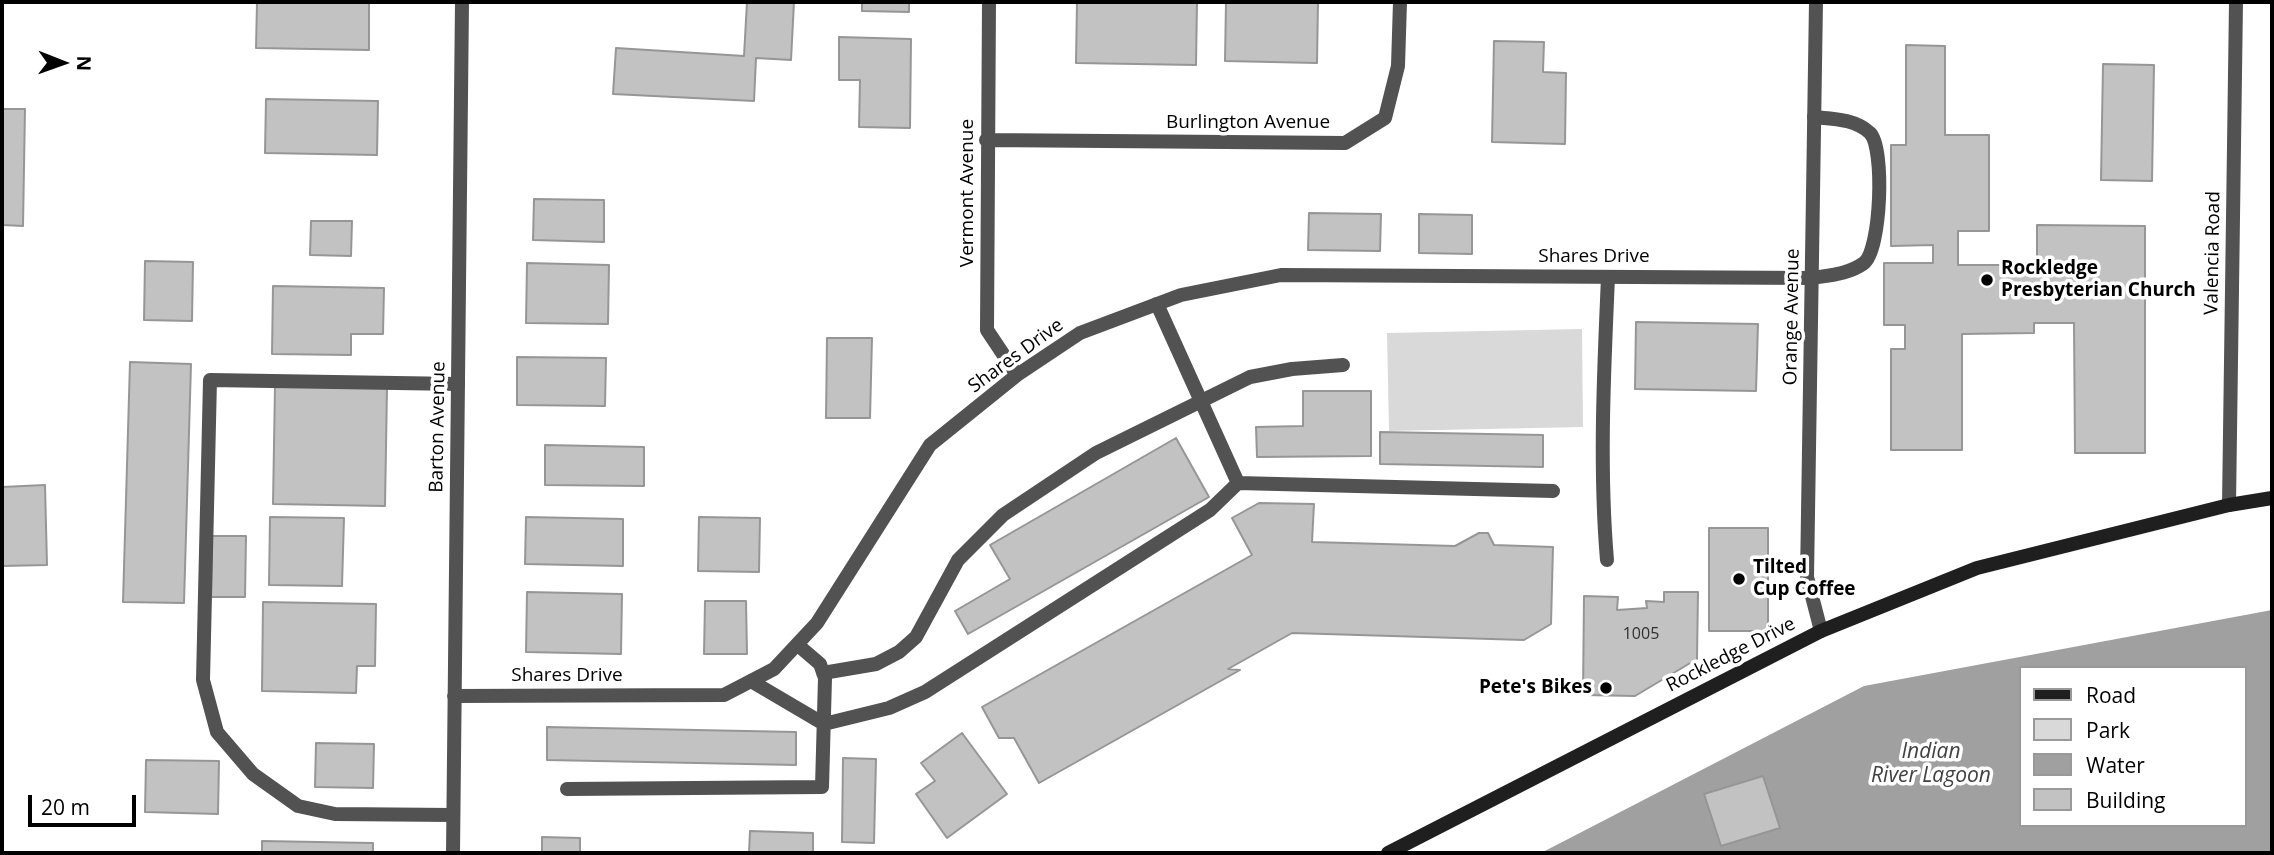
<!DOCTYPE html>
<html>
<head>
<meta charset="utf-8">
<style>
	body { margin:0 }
	#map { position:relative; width:2274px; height:855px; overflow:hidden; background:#fff; font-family:"Open Sans",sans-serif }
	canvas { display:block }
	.frame { position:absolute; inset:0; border:4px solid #000; pointer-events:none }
	.legend { position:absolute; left:2019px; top:666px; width:228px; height:161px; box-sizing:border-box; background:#fff; border:2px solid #999; margin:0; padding:9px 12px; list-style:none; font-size:21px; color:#000 }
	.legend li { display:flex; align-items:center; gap:14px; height:35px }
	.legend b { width:35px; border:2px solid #999 }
	.north { position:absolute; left:28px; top:28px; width:70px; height:70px; -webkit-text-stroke:5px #fff; paint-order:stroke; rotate:91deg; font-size:19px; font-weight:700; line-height:28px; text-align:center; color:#000 }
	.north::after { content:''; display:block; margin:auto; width:24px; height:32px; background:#000; clip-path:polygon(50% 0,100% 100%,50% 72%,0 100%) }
	.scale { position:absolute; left:28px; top:795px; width:108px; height:32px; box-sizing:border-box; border:4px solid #000; border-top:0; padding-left:9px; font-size:21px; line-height:24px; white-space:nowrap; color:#000; -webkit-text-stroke:5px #fff; paint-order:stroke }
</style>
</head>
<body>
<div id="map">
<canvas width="2274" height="855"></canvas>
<div class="frame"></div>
<ul class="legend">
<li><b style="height:9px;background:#1f1f1f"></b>Road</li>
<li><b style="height:19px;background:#d9d9d9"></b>Park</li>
<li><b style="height:19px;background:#a0a0a0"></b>Water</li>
<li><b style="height:19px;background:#c2c2c2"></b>Building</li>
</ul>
<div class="north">N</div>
<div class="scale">20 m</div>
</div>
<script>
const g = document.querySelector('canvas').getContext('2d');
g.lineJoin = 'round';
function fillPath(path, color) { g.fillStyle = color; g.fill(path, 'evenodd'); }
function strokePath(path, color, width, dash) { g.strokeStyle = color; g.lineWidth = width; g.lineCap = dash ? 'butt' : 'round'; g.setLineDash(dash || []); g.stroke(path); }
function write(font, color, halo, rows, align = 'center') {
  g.font = font + ' "Open Sans",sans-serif'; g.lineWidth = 7; g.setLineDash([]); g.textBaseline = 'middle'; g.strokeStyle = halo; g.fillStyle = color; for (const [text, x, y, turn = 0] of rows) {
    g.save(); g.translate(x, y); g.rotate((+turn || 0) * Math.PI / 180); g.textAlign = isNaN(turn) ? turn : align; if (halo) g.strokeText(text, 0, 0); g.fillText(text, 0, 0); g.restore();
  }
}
fillPath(new Path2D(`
	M 1582,329 L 1583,427 L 1389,431 L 1387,333 Z`), '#d9d9d9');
fillPath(new Path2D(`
	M 2272,610 L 2272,853 L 1541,853 L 1864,686 ZM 2020,668 L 2244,668 L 2244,825 L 2020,825 Z`), '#a0a0a0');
const building = new Path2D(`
	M 257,2 L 369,2 L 369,50 L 256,48 Z
	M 747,2 L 794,2 L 791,60 L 756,58 L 754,101 L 613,94 L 616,48 L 744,56 Z
	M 862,2 L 909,2 L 909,12 L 862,11 Z
	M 1077,2 L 1197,2 L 1196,65 L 1076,63 Z
	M 1226,2 L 1318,2 L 1317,63 L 1225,61 Z
	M 839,37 L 911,39 L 910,128 L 859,127 L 860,80 L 839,80 Z
	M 1494,41 L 1544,42 L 1543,72 L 1566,73 L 1565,144 L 1492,142 Z
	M 1906,45 L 1945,46 L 1945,135 L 1989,135 L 1989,231 L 1958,231 L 1958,265 L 2037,265 L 2037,225 L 2145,226 L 2145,453 L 2075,453 L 2074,323 L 2034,323 L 2034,333 L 1962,334 L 1962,450 L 1891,450 L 1891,349 L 1905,349 L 1905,325 L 1884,325 L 1884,263 L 1933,263 L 1933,245 L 1891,246 L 1891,145 L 1906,145 Z
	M 2103,64 L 2154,65 L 2152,181 L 2101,180 Z
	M 266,99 L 378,101 L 377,155 L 265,153 Z
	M 2,109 L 25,109 L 23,226 L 2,225 Z
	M 534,199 L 604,200 L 604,242 L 533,240 Z
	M 1309,213 L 1381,214 L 1380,251 L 1308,250 Z
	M 1419,214 L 1472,215 L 1472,254 L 1419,253 Z
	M 311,221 L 352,221 L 351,256 L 310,255 Z
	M 145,261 L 193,262 L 192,321 L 144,320 Z
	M 527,263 L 609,265 L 608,324 L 526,323 Z
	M 273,286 L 384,288 L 383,334 L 351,334 L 351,355 L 272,354 Z
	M 1636,322 L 1758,324 L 1756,391 L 1635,389 Z
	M 827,338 L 872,338 L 870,418 L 826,418 Z
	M 517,357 L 606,358 L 605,406 L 517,405 Z
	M 130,362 L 191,364 L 184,603 L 123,602 Z
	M 275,386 L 387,388 L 385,506 L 273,504 Z
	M 1303,391 L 1371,391 L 1371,456 L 1257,457 L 1256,427 L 1303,426 Z
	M 1380,432 L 1543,435 L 1543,467 L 1380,464 Z
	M 1176,438 L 1209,497 L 968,634 L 955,611 L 1010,579 L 990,545 Z
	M 545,445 L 644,447 L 644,486 L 545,485 Z
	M 45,485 L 47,565 L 2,566 L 2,487 Z
	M 1259,503 L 1314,504 L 1312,542 L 1455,546 L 1479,533 L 1488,533 L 1494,545 L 1553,547 L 1551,624 L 1524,640 L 1292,633 L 1228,669 L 1240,670 L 1039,783 L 1014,738 L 999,738 L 982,707 L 1252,555 L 1232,518 Z
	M 270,517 L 344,518 L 342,586 L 269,585 Z
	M 526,517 L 623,519 L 623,566 L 525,564 Z
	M 699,517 L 760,518 L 759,572 L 698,571 Z
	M 1709,528 L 1768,528 L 1768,631 L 1709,631 Z
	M 212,536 L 246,536 L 245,597 L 211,597 Z
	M 527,592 L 622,594 L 621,654 L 526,652 Z
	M 1664,592 L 1698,592 L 1697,659 L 1635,696 L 1583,695 L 1584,596 L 1618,597 L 1617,610 L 1647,608 L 1646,601 L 1664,602 Z
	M 705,601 L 746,601 L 747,654 L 704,654 Z
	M 263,602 L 376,604 L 375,666 L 357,666 L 356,693 L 262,691 Z
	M 547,727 L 796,732 L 796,765 L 547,760 Z
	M 962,733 L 1007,794 L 947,838 L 916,794 L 935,781 L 921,763 Z
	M 316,743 L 374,744 L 373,788 L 315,787 Z
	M 843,758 L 876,759 L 874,843 L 842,842 Z
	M 146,760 L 219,761 L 218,814 L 145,812 Z
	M 1763,776 L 1780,828 L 1721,846 L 1704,794 Z
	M 750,831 L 813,833 L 813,853 L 749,853 Z
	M 542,837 L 580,838 L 580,852 L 651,853 L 542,853 Z
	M 262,841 L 373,843 L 373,853 L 262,853 Z`);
fillPath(building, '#c2c2c2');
strokePath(building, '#969696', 2);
strokePath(new Path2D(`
	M 1812,278 C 1830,275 1849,274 1864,263 C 1881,250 1885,148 1870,133 C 1855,119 1834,119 1814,117
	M 1157,304 L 1238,483
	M 1607,560 C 1599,466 1604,371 1608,277
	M 823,673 L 876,664 L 899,652 L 916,637 L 958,560 L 1003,515 L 1096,453 L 1250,377 L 1292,369 L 1343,365
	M 751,681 L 824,724 L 889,708 L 925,692 L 1210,510 L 1238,483 L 1553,491
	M 567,789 L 822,787 L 825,678 L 820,664 L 799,646
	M 453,815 L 335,814 L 298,806 L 253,774 L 217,732 L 203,680 L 210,380 L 458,384`), '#525252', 14);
strokePath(new Path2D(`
	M 989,2 L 987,330 L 1017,375
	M 1816,2 L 1807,577 L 1821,631
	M 986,140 L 1345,143 L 1385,118 L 1398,66 L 1400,2
	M 2229,505 L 2236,2
	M 454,696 L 724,695 L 774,669 L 817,623 L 930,445 L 1017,375 L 1080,333 L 1181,295 L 1281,275 L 1812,278
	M 453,853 L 462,2`), '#525252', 14);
strokePath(new Path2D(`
	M 1388,853 L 1821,631 L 1977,568 L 2229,505 L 2272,498`), '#1f1f1f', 14);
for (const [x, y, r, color] of [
	[1987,280,7,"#000"],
	[1739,579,7,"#000"],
	[1606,688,7,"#000"]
]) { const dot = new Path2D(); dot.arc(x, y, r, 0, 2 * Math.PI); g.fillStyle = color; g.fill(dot); strokePath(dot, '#fff', 2.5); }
write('16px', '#303030', null, [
	["1005",1641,634]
]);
write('19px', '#000', '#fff', [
	["Burlington Avenue",1248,123],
	["Vermont Avenue",968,193,-90],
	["Valencia Road",2213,253,-89],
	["Shares Drive",1594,257],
	["Orange Avenue",1792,317,-89],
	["Shares Drive",1016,356,-36],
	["Barton Avenue",438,427,-89],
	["Rockledge Drive",1731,655,-27],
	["Shares Drive",567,676]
]);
write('bold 19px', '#000', '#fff', [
	["Rockledge",2001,269],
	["Presbyterian Church",2001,291],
	["Tilted",1753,568],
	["Cup Coffee",1753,590],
	["Pete's Bikes",1592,688,"right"]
], 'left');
write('italic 21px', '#414141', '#fff', [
	["Indian",1931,752],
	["River Lagoon",1931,776]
]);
</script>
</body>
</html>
